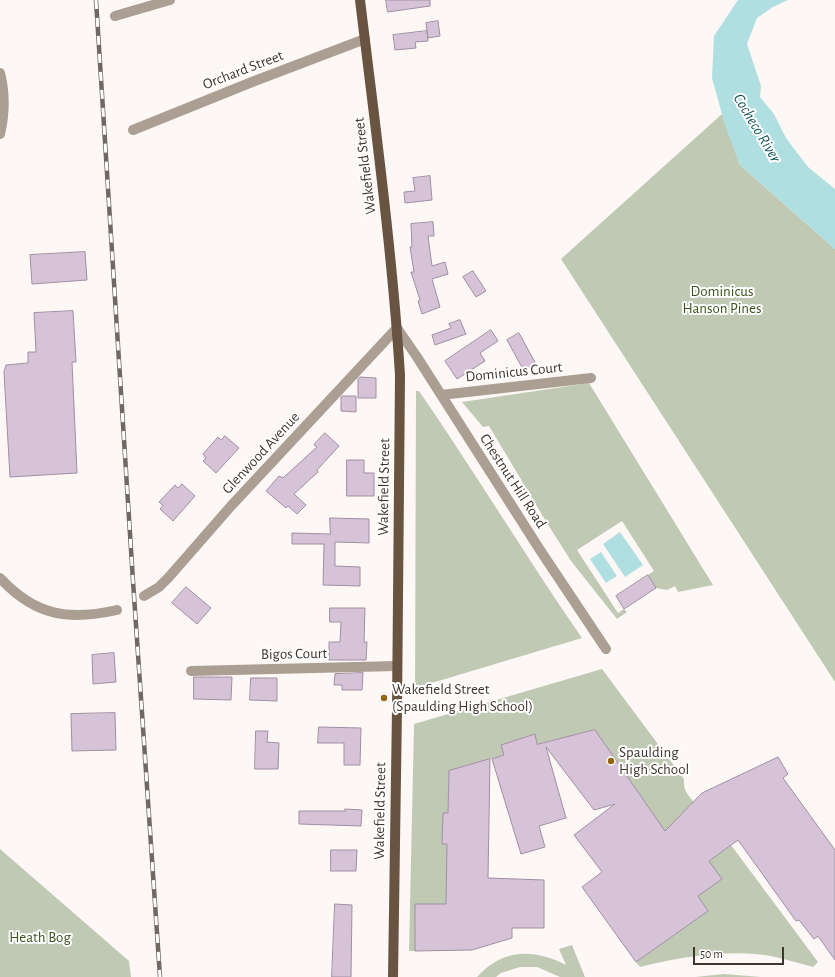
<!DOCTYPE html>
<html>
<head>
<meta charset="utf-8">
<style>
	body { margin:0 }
	#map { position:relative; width:835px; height:977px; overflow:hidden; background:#fdf8f5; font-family:"Alegreya Sans",sans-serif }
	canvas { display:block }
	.scale { position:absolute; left:693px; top:947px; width:91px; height:18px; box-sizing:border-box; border:2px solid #3f352f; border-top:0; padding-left:5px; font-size:12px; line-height:14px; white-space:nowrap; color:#3f352f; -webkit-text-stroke:3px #fff; paint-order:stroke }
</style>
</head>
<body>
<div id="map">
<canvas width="835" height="977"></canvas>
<div class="scale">50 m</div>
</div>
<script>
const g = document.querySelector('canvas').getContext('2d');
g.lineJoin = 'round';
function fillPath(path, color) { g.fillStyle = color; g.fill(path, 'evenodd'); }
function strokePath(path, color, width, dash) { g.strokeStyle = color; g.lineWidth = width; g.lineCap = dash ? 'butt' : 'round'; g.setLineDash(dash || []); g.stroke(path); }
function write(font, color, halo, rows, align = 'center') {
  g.font = font + ' "Alegreya Sans",sans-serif'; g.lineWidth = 4; g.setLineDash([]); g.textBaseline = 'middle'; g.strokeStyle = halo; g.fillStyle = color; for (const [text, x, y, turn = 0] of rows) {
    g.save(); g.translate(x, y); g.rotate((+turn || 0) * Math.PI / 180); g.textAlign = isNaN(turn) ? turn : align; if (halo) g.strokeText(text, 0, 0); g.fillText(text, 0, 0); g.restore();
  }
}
fillPath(new Path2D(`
	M 722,114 L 740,165 L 835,249 L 835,682 L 561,259 Z
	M 589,383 L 713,585 L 678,592 L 675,586 L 667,590 L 656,588 L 648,575 L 654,571 L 622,521 L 577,550 L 618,613 L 624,609 L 627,612 L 617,619 L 571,561 L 547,523 L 489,426 L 483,427 L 462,402 Z
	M 416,391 L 419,391 C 475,472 526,557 582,638 L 415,688 Z
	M 602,669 L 684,779 C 683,790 687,794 694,802 L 665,831 L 595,730 L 537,744 L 534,734 L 501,745 L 504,755 L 449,771 L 446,904 L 415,904 L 415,951 L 409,951 L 414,724 Z
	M 731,845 L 818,962 L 813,967 C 799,963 785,959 771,956 C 730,949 680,957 640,967 L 636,962 L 708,911 L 698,896 L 709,861 Z
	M 0,849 L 129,961 L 131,977 L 0,977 Z
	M 572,945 L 585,977 L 560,977 L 537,967 L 520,967 L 501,973 L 496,977 L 477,977 C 502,949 534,948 566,965 L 559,949 Z
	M 724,974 L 761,977 L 762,977 L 695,977 Z`), '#c0c9b4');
fillPath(new Path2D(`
	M 738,0 L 788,0 L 773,7 L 757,18 L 747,44 L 761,86 L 760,97 L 774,114 L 786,138 L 808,167 L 835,189 L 835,249 L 740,165 L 725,125 L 712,78 L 714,36 Z
	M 620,532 L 643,565 L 625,577 L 603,544 Z
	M 601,552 L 617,576 L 606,583 L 590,559 Z`), '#b0dfe1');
const building = new Path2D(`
	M 386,0 L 430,0 L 430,6 L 388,12 Z
	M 438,21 L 440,36 L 428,38 L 426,23 Z
	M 427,31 L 428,41 L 415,42 L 416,48 L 395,50 L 393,35 Z
	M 430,176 L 432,200 L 405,203 L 404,192 L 415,191 L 413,178 Z
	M 433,222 L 434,236 L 428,236 L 432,266 L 445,262 L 448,274 L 432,279 L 440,307 L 422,314 L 418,301 L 420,300 L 411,272 L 414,272 L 410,247 L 412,247 L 411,224 Z
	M 85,252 L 87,280 L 32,284 L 30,255 Z
	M 473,271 L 486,291 L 476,297 L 463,277 Z
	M 73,311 L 76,362 L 72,362 L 77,473 L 10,477 L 4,372 L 6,365 L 28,363 L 28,352 L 36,352 L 34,313 Z
	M 460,320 L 466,334 L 435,345 L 432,335 L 451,328 L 449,324 Z
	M 491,330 L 498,341 L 480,353 L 485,361 L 457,379 L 445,361 Z
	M 519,333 L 536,364 L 524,371 L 507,340 Z
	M 360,377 L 376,378 L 376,398 L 358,398 L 358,379 Z
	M 343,396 L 356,396 L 356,412 L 341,411 L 341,397 Z
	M 325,433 L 339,446 L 317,470 L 318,472 L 294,494 L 306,505 L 297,514 L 288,506 L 286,508 L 266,491 L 279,476 L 283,478 L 317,447 L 314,445 Z
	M 225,436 L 239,448 L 216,473 L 203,461 L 206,458 L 203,454 L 218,437 L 221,440 Z
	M 347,460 L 364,460 L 364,473 L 374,473 L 374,496 L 347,496 Z
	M 182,484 L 195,496 L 173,521 L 160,509 L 163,505 L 159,502 L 175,485 L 178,488 Z
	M 330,518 L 369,519 L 369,543 L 335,542 L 335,566 L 360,567 L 360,586 L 323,585 L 324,544 L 292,544 L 292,533 L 330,534 Z
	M 648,575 L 656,588 L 624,609 L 616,596 Z
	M 186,587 L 211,608 L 197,624 L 172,603 Z
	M 330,608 L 365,608 L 364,642 L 367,642 L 366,660 L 329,660 L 329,642 L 340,642 L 341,622 L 330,622 Z
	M 114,653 L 116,682 L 93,684 L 92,655 Z
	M 363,673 L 362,690 L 342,690 L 342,685 L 334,685 L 335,674 Z
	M 194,677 L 232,677 L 231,700 L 194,699 Z
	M 251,678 L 277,678 L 277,701 L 250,700 Z
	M 115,713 L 116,750 L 72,751 L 71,714 Z
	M 319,727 L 361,728 L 360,765 L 344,765 L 344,743 L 318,743 Z
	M 595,730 L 665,831 L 702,793 L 778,757 L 788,774 L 783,778 L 835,850 L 835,960 L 818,936 L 814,939 L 799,920 L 796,921 L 738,840 L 709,861 L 722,879 L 698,896 L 708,911 L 636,962 L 582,887 L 602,872 L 574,835 L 615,804 L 594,810 L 546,747 L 566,818 L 539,826 L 545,847 L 521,854 L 492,759 L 504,755 L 501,745 L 535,734 L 537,744 Z
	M 256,731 L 268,731 L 267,742 L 279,743 L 278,769 L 255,769 Z
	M 490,759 L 488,878 L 544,880 L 544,928 L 512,928 L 512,938 L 472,950 L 415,951 L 415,904 L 446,904 L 447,844 L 442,844 L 443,813 L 448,813 L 449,771 Z
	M 345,809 L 362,810 L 361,826 L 299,824 L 299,811 L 345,811 Z
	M 331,850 L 357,850 L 356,871 L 331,871 Z
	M 335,904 L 352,905 L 351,977 L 332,977 Z`);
fillPath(building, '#d6c3d7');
strokePath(building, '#a08ea2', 1);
strokePath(new Path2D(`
	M 115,16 L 170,0
	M 0,73 C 5,93 5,113 0,134
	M 133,130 L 252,82 L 365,39
	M 441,395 L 591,378
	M 0,578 C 35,616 69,621 117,610
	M 144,596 L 159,587 L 169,577 L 231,506 L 397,328 L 417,357 L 540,550 L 606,649
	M 191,671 L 397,666`), '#ab9e93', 10);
strokePath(new Path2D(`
	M 360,0 C 375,124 392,249 400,375 L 397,709 L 393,977`), '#695441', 10);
const rail = new Path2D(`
	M 96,0 L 133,581 L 160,977`);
strokePath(rail, '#706862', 4.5);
strokePath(rail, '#fff', 3, [9]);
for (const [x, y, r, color] of [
	[384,698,4,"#946513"],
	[611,761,4,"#946513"]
]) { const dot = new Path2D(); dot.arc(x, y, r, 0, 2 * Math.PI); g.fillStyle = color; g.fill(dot); strokePath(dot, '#fff', 1.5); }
write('15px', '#3f352f', '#fff', [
	["Orchard Street",243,70,-21],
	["Wakefield Street",365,166,-97],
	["Dominicus Court",514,372,-6],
	["Glenwood Avenue",261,453,-47],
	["Chestnut Hill Road",513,481,57],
	["Wakefield Street",384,487,-89],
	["Bigos Court",294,654,-1],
	["Wakefield Street",380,811,-89]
]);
write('15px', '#3f511d', '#fff', [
	["Dominicus",722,291],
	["Hanson Pines",722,308],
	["Heath Bog",40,937]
]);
write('15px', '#3f352f', '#fff', [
	["Wakefield Street",392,689],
	["(Spaulding High School)",392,706],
	["Spaulding",619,752],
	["High School",619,769]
], 'left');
write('italic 16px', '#1a5a5d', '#fff', [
	["Cocheco River",757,128,59]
]);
</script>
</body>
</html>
